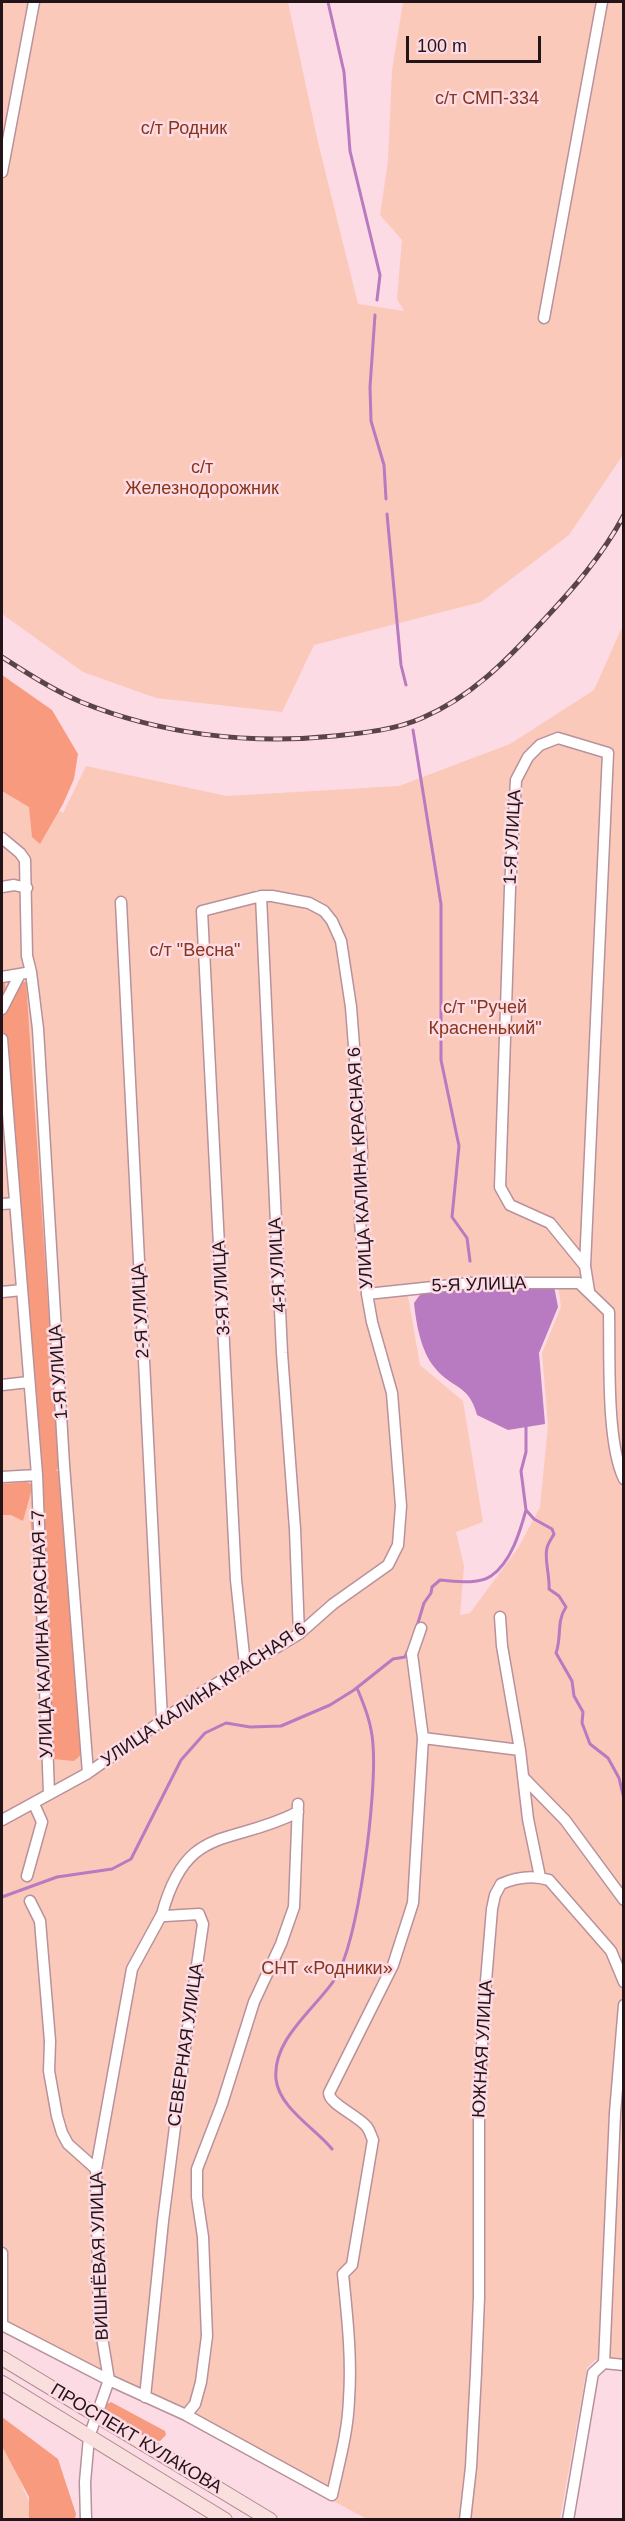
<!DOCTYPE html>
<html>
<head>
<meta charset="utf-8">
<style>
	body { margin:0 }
	#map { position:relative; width:625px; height:2521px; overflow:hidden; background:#fddbe4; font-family:Helvetica,sans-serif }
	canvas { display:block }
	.frame { position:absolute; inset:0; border:3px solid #231419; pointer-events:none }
	.scale { position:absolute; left:406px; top:36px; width:135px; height:27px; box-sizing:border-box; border:3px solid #231419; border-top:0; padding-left:8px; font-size:18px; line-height:21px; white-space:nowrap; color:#231419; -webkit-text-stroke:4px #fddbe4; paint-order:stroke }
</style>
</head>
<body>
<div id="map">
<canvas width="625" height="2521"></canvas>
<div class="frame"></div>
<div class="scale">100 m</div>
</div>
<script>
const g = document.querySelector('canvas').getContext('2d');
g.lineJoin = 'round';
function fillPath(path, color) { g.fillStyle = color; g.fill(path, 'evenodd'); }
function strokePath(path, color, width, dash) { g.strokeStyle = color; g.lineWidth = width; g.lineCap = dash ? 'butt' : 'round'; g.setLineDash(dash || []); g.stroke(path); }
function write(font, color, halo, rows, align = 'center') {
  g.font = font + ' Helvetica,sans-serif'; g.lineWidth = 5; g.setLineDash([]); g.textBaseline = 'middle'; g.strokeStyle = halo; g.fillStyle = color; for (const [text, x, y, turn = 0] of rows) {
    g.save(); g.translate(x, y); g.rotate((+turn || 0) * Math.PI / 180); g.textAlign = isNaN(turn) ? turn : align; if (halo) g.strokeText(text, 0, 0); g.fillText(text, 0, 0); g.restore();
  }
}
fillPath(new Path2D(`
	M 2,2 L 288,2 L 318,142 L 358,304 L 404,311 L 397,299 L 402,240 L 380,215 L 388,161 L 392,70 L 403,2 L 623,2 L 623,455 L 569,535 L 481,602 L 314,645 L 282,712 L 156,698 L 83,672 L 2,614 Z
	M 623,625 L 624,2362 L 595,2360 L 587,2368 L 560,2519 L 367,2519 L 98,2376 L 2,2321 L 2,777 L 63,813 L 86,766 L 227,796 L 399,786 L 510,744 L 594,690 ZM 557,1278 L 561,1307 L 542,1353 L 548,1425 L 540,1507 L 518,1548 L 470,1613 L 460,1615 L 464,1566 L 456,1532 L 483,1522 L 463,1401 L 420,1365 L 406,1284 Z
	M 2,2439 L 29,2502 L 29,2519 L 2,2519 Z`), '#fbc9ba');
fillPath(new Path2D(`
	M 2,675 L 52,710 L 78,754 L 74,779 L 63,804 L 40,844 L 32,837 L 29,807 L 2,791 Z
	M 4,981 L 7,993 L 21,982 L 26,982 L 59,1466 L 56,1471 L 60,1471 L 82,1754 L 74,1761 L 53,1759 L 36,1532 L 32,1534 L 30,1518 L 34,1497 L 2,1050 L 2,982 Z
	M 27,1482 L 33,1485 L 23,1521 L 11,1515 L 2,1515 L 2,1484 Z
	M 111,2402 L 165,2431 L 166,2435 L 160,2441 L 155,2441 L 110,2416 L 105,2411 L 107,2404 Z
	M 2,2417 L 58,2459 L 76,2514 L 75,2519 L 29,2519 L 29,2497 L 2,2446 Z`), '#f89a7d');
fillPath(new Path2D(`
	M 554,1286 L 558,1307 L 539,1353 L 545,1424 L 508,1430 L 477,1415 C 469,1384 452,1389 435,1368 C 421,1352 416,1323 414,1303 L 422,1292 L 483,1287 Z`), '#b87ac0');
strokePath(new Path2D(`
	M 328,2 L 344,72 L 350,151 L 380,275 L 377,300
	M 375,315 L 370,387 L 371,421 L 384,465 L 386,499
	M 387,514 L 401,665 L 406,685
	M 413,730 L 441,904 L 441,1060 L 459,1146 L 452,1217 L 467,1238 L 470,1261
	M 524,1425 L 526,1427 L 526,1452 L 521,1471 L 526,1510 L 534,1519 L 552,1529 L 554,1534 C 552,1538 548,1543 547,1548 C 544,1558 550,1576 549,1589 L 559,1596 L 566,1607 C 556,1622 562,1637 556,1653 L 572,1681 L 574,1696 L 583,1712 L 582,1723 L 590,1744 L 608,1758 L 619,1778 L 624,1799
	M 417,1626 L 424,1603 L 431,1593 L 432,1587 L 440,1580 C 455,1581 478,1585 491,1576 C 511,1562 520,1532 526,1510
	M 2,1897 L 57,1877 L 112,1869 L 131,1859 L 181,1760 L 205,1733 L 226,1723 L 250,1727 L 281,1726 L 330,1705 L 354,1690 L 393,1659 L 405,1657 L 407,1652
	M 332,2149 C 315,2128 279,2108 276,2079 C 272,2039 316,2008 335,1979 C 359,1940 377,1793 373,1745 C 372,1725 365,1707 357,1688`), '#b87ac0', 3);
const minor = new Path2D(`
	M 2,172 L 34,2
	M 544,318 L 602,2
	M 2,838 L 20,853 L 25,860 L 27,956 L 31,972 L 20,974 L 2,1009
	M 2,887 L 14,885 L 27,888
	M 261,896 L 282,1353 L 295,1529 L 299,1634
	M 121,902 L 162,1719
	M 31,972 L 38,1029 L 64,1465 L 88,1773
	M 2,977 L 20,974
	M 2,1039 L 37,1475 L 49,1793
	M 2,1204 L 15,1203
	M 585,1266 L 550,1223 L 510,1205 L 500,1187 L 510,888 L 516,780 L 528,757 L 540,745 L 558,738 L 608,753 L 585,1266 L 589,1291
	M 2,1292 L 22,1290
	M 367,1294 L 471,1283 L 579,1283 L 609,1312 C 610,1355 606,1442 624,1479
	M 2,1385 L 29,1382
	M 2,1477 L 37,1475
	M 500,1617 L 502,1646 L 520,1750 L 528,1819 L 540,1877
	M 423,1738 L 520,1750
	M 523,1777 L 565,1820 L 624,1900
	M 2,1820 L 88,1773 L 204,1691 L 299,1634 L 333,1604 L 388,1565 L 398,1545 L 401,1506 L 392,1393 L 372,1322 L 367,1294 L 360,1222 L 362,1151 L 351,1007 L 341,941 L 332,921 L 324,911 L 309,903 L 272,896 L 261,896 L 202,911 L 236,1580 L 245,1665
	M 27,1876 L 42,1822 L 34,1804
	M 30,1901 L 40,1921 L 50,2041 L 49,2071 L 57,2116 L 62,2133 L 68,2144 L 96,2169
	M 162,1914 L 132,1969 L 96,2169 L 99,2319 L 109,2380 L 186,2415 L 332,2495 C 339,2463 348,2432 349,2399 C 352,2357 347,2315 343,2274 L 352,2265 L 373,2140 C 371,2136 370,2131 367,2127 C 359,2116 329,2104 329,2093 L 393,1965 L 413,1903 L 423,1738 L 412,1654 L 421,1628
	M 2,2253 L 2,2325
	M 2,2325 L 109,2380 L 89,2437 L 85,2482 L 86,2520
	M 604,2363 L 615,2113 L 624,2005
	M 604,2363 L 624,2365
	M 145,2397 L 163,2221 L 185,2048 L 203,1924 L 199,1914 L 165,1916 L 162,1914 C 187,1822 230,1847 298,1812
	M 186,2415 L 195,2404 L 201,2382 L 207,2336 L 203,2237 L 197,2197 L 197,2169 L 222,2104 L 254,2002 L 281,1944 L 294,1907 L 298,1804
	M 465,2520 L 471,2467 L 476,2372 L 479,2297 L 479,2105 L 484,2005 L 492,1909 L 495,1895 L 501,1884 C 517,1877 533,1875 549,1880 L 611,1951 L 624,1982
	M 568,2520 L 593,2373 L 604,2363`);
const major = new Path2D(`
	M 2,2358 L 270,2520
	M 2,2383 L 225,2520`);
strokePath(minor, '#b8919b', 13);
strokePath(major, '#ac8a8b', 16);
strokePath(minor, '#fff', 10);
strokePath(major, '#f9dfde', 14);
const rail = new Path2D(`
	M 2,657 C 27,673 53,690 81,702 C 160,734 248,745 334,736 C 363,733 395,730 422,718 C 471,697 506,661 541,623 C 573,589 602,556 624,515`);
strokePath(rail, '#58444a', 5);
strokePath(rail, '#fddbe4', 3, [9]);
write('18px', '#883519', '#fddbe4', [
	["с/т СМП-334",487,99],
	["с/т Родник",184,129],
	["с/т",202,468],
	["Железнодорожник",202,489],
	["с/т \"Весна\"",195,951],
	["с/т \"Ручей",485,1008],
	["Красненький\"",485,1029],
	["СНТ «Родники»",327,1969]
]);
write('18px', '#231419', '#fddbe4', [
	["1-Я УЛИЦА",513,837,-87],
	["УЛИЦА КАЛИНА КРАСНАЯ 6",361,1168,-93],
	["4-Я УЛИЦА",278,1265,-93],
	["5-Я УЛИЦА",479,1285,-2],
	["3-Я УЛИЦА",222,1288,-93],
	["2-Я УЛИЦА",141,1311,-93],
	["1-Я УЛИЦА",59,1372,-94],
	["УЛИЦА КАЛИНА КРАСНАЯ -7",43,1634,-92],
	["УЛИЦА КАЛИНА КРАСНАЯ 6",204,1695,-34],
	["СЕВЕРНАЯ УЛИЦА",186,2045,-82],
	["ЮЖНАЯ УЛИЦА",483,2049,-87],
	["ВИШНЁВАЯ УЛИЦА",100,2256,-92],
	["ПРОСПЕКТ КУЛАКОВА",136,2439,31]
]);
</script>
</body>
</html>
